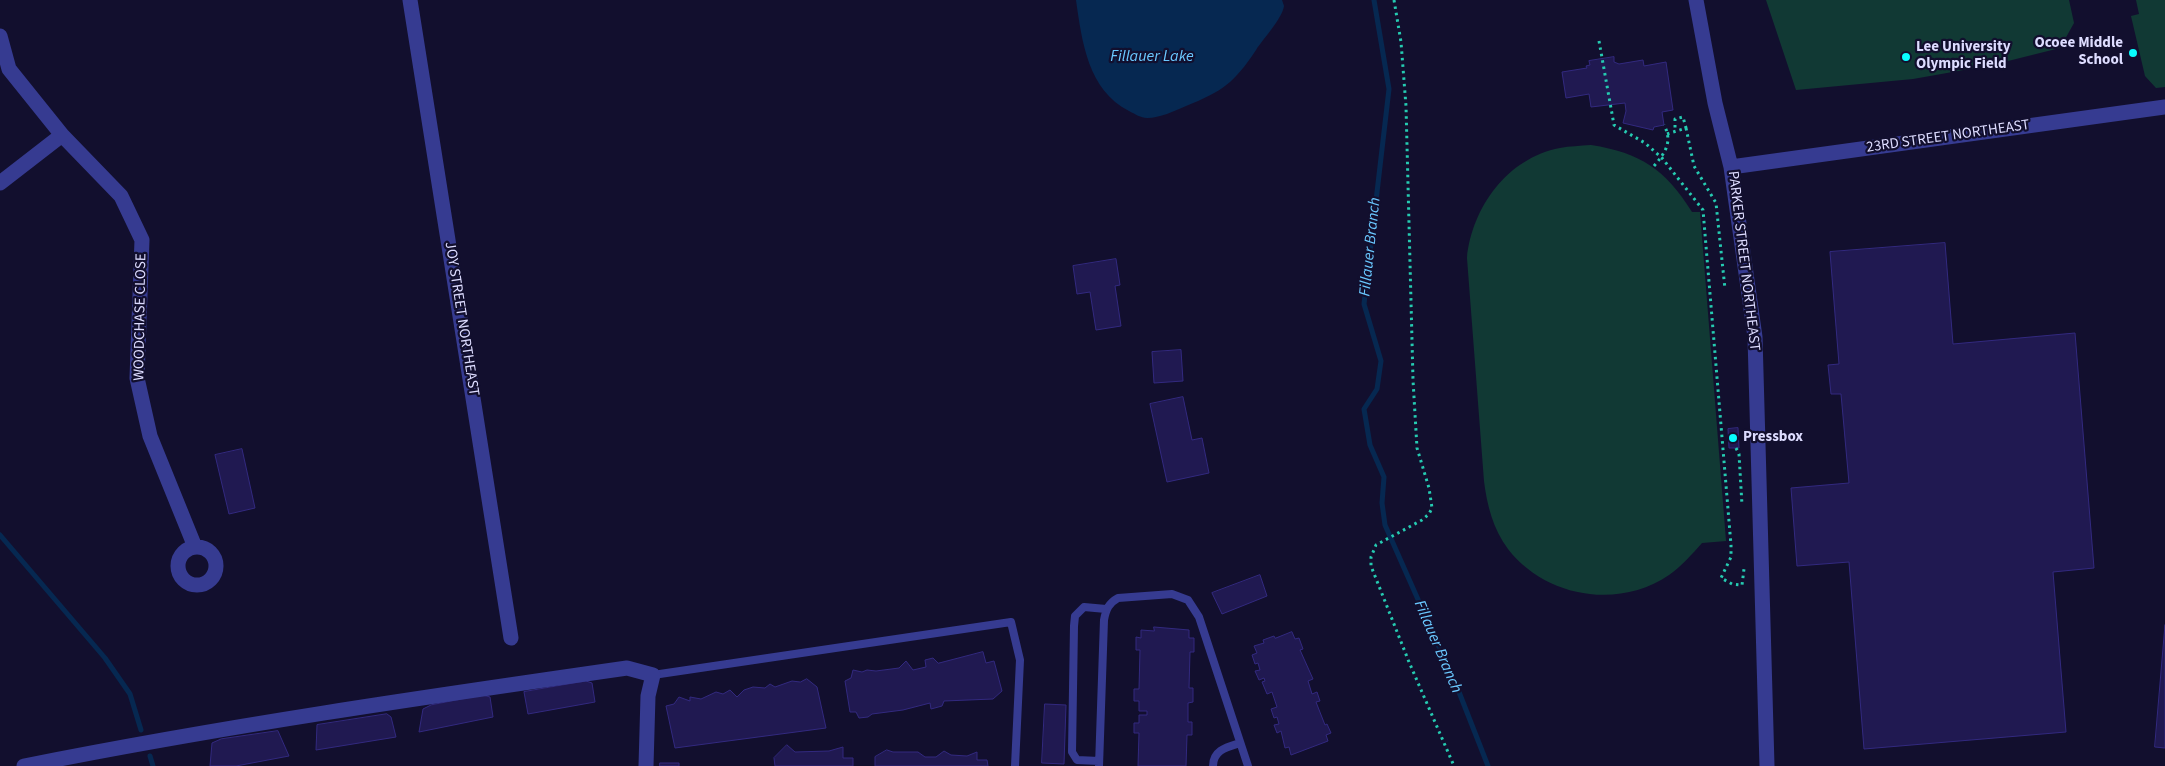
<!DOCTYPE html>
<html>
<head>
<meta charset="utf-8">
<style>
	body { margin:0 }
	canvas { display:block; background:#120f2e }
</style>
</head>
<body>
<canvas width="2165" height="766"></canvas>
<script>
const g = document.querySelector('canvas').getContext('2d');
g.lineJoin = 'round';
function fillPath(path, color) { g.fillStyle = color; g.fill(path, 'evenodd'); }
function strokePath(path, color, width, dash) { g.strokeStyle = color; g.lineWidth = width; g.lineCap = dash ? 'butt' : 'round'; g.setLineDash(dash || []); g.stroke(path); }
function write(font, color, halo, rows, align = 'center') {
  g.font = font + ' "Source Sans 3",sans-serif'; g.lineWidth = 4.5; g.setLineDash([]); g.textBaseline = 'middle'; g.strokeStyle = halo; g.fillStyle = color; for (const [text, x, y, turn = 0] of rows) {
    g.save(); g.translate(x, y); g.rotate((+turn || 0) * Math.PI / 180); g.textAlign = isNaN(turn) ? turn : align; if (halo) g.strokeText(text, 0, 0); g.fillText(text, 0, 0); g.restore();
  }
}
fillPath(new Path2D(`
	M 1766,0 L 2069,0 L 2074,23 L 2060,48 L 1992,65 L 1913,79 L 1796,90 Z
	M 2136,0 L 2165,0 L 2165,87 L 2156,88 L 2145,76 L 2131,16 L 2139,14 Z
	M 1591,145 C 1641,153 1665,169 1692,212 L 1700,212 L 1726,541 L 1702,543 C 1692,554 1682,566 1669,575 C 1618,610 1545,597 1508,549 C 1493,529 1487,505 1484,481 L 1467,258 C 1472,208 1507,158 1560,148 C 1570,146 1580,146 1591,145 Z`), '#113934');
fillPath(new Path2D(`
	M 1076,0 L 1282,0 L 1284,6 C 1282,19 1263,39 1256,50 C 1234,83 1223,91 1186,106 C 1174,111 1160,118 1147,118 C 1141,118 1135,114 1129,111 C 1088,90 1082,42 1076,0 Z`), '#062851');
strokePath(new Path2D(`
	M 1374,0 L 1389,89 L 1364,304 L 1381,361 L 1377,389 L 1364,409 L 1370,445 L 1384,477 L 1382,503 L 1385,525 L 1459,692 L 1488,766
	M 0,535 L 105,658 L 130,694 L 141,730
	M 150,756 L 153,766`), '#062851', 5);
const building = new Path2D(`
	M 1614,57 L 1614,62 L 1619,64 L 1643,60 L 1644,66 L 1666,62 L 1673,110 L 1662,112 L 1664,125 L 1654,127 L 1653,130 L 1623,123 L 1626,111 L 1625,103 L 1591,107 L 1589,94 L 1566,98 L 1562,72 L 1587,68 L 1586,66 L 1590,65 L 1589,61 Z
	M 1945,243 L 1953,344 L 2075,333 L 2094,568 L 2053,572 L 2066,732 L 1864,749 L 1849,562 L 1797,566 L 1791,488 L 1849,483 L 1841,394 L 1831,394 L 1828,365 L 1839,364 L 1830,252 Z
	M 1116,259 L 1120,285 L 1115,286 L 1121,326 L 1096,330 L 1090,292 L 1077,294 L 1073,266 Z
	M 1181,350 L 1183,381 L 1154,383 L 1152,352 Z
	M 1183,397 L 1192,440 L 1202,438 L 1209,473 L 1167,482 L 1150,404 Z
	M 1738,428 L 1739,448 L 1729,448 L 1728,429 Z
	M 242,449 L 255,508 L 229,514 L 215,455 Z
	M 1260,575 L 1267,596 L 1222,614 L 1212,593 Z
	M 2165,625 L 2165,748 L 2155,747 Z
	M 1154,627 L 1189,630 L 1189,638 L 1194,638 L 1194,652 L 1190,652 L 1189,688 L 1193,688 L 1193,702 L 1188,703 L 1188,722 L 1192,722 L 1192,735 L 1187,735 L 1186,766 L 1138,766 L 1139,733 L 1134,733 L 1134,723 L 1139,723 L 1139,715 L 1147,715 L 1147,711 L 1139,711 L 1139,701 L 1134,701 L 1134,689 L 1139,689 L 1140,650 L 1136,650 L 1136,637 L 1141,638 L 1141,630 L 1154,631 Z
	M 1292,632 L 1295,639 L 1299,638 L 1303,649 L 1300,650 L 1313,679 L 1308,681 L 1312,694 L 1317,692 L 1320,701 L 1316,702 L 1325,725 L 1327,724 L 1331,733 L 1326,735 L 1328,741 L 1291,755 L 1289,747 L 1285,748 L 1281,731 L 1277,733 L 1274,725 L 1279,724 L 1277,717 L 1274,718 L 1271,709 L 1277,707 L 1272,692 L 1267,694 L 1262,682 L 1265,681 L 1264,678 L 1259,680 L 1255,671 L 1260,670 L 1258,663 L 1255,664 L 1252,655 L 1257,653 L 1254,646 L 1264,643 L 1263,640 L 1274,636 L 1275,638 Z
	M 983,652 L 986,663 L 994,661 L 1002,691 L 993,699 L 944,701 L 942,706 L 931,709 L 930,703 L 903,710 L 872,714 L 868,717 L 859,718 L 856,712 L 850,712 L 845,681 L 851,678 L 853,670 L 862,672 L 867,670 L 876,671 L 899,668 L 906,661 L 913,670 L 926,667 L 925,660 L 933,658 L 938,663 Z
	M 807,679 L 817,687 L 826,728 L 675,748 L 666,706 L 674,704 L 679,697 L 690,701 L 690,697 L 701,699 L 716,692 L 723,694 L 730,690 L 737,697 L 744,690 L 753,687 L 765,688 L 770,684 L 775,687 L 792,681 L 800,682 Z
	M 586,681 L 592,683 L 595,702 L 528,714 L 524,692 Z
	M 483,695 L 490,697 L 493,717 L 419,732 L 423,709 L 431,705 Z
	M 1045,704 L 1066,705 L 1064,764 L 1042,763 Z
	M 387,714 L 391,717 L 396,737 L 316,750 L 317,725 Z
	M 278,731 L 289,756 L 236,766 L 210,766 L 212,743 L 221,739 Z
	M 787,745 L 795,752 L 829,751 L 843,747 L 843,758 L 853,758 L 853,766 L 775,766 L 774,758 Z
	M 887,750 L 893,752 L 918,752 L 925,757 L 936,757 L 944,751 L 951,755 L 967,756 L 977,752 L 977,760 L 987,760 L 988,766 L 875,766 L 875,757 Z
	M 660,763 L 679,763 L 679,766 L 660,766 Z`);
fillPath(building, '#201951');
strokePath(building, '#32297f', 1);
strokePath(new Path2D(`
	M 1394,0 L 1401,42 L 1406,106 L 1413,380 L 1417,448 L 1429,488 L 1432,508 L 1429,514 L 1422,520 L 1376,545 L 1371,557 L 1371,566 L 1409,662 L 1454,766
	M 1599,41 L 1614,125 L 1645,143 L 1662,158 L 1703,210 L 1731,545 L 1731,557 L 1721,578 L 1732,584 L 1742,585 L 1744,569
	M 1686,128 L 1694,166 L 1716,203 L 1725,289
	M 1667,134 L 1686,128 L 1683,117 L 1675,119 L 1675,130
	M 1654,166 C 1665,153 1673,142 1664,125
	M 1736,448 L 1739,454 L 1742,505`), '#25cbb1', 3, [2.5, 4]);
strokePath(new Path2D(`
	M 653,675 L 1011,622 L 1020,660 L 1015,766
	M 1099,761 L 1077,760 L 1072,752 L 1074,626 L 1075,616 L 1084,607 L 1106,609
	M 1099,766 L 1104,620 C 1106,609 1109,603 1118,598 L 1172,594 L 1188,600 L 1199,617 L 1248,766
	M 1213,766 C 1213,750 1227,747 1240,743`), '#363b91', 8);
strokePath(new Path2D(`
	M 410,0 L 511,638
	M 1696,0 L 1715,103 L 1731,167 L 1755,337 L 1767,766
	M 0,36 L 9,69 L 62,135 L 121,196 L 142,240 L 137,378 L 150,436 L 195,547
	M 1731,167 L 2165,107
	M 0,183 L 62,135
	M178 566a19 19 0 1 1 38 0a19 19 0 1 1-38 0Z
	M 24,766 C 224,726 425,697 627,668 L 653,675 L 648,696 L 646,766`), '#363b91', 15);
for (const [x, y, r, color] of [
	[2133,53,5,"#08fdff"],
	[1906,57,5,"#08fdff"],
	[1733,438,5,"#08fdff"]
]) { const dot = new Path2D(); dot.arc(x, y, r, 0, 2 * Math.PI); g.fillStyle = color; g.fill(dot); strokePath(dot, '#120f2e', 2); }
write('bold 15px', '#dddcff', '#120f2e', [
	["Ocoee Middle",2123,44,"right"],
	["School",2123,61,"right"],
	["Lee University",1916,48],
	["Olympic Field",1916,65],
	["Pressbox",1743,438]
], 'left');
write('15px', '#dddcff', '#120f2e', [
	["23RD STREET NORTHEAST",1948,137,-8],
	["PARKER STREET NORTHEAST",1743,261,83],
	["WOODCHASE CLOSE",141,317,-89],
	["JOY STREET NORTHEAST",461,319,81]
]);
write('italic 16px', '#6ac8ff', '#120f2e', [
	["Fillauer Lake",1152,57],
	["Fillauer Branch",1371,247,-84],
	["Fillauer Branch",1437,647,67]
]);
</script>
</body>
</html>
